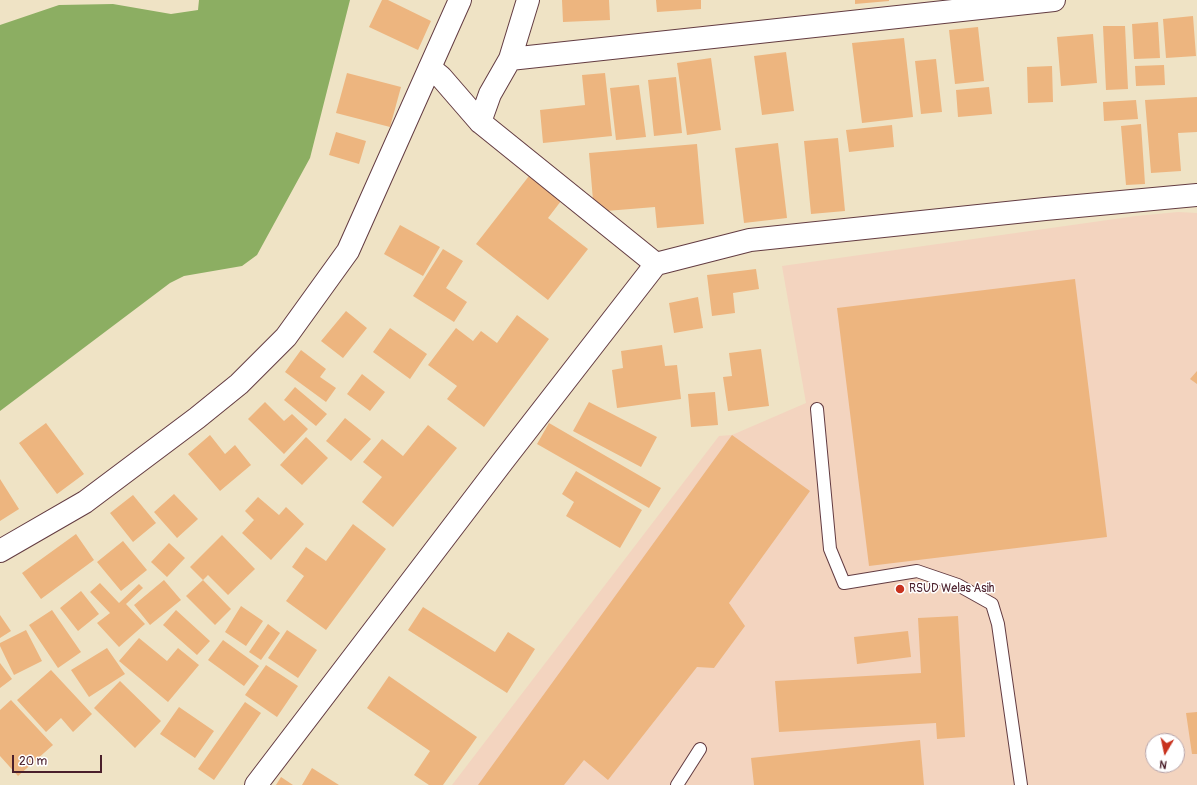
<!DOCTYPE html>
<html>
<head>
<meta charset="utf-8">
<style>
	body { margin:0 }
	#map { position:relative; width:1197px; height:785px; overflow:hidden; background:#efe3c5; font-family:Pangolin,sans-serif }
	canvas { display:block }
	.north { position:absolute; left:1145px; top:733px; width:40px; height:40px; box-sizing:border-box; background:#fff; border:1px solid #b7a5aa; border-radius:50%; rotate:189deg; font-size:11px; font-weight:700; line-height:16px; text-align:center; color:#4a1f2b }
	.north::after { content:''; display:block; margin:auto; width:14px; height:18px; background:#c8321e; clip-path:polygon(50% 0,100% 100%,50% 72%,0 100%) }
	.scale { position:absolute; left:12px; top:755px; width:90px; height:18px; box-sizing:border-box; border:2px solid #4a1f2b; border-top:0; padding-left:5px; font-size:12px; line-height:14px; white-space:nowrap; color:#4a1f2b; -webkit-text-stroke:3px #fff; paint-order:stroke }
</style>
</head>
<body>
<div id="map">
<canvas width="1197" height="785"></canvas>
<div class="north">N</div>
<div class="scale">20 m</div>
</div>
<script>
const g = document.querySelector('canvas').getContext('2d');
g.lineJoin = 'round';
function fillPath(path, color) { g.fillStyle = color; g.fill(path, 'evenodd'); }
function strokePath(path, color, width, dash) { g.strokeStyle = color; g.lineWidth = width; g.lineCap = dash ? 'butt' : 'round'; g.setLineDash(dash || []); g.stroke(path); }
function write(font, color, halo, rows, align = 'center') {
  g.font = font + ' Pangolin,sans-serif'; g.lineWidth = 3; g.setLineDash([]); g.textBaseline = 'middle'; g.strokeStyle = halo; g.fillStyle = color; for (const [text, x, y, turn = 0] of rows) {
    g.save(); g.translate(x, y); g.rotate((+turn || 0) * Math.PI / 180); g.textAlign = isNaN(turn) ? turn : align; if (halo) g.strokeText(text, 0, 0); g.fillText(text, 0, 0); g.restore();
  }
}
fillPath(new Path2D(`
	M 1178,212 L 1197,213 L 1197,785 L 452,785 L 719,436 L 732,435 L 806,403 L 782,266 L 1136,216 ZM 1153,741 L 1177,741 L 1177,765 L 1153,765 Z`), '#f3d4bf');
fillPath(new Path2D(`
	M 199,0 L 350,0 L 310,158 L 257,255 L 242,266 L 184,276 L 170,283 L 0,411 L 0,25 L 59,5 L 113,4 L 171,14 L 198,10 Z`), '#8cae62');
fillPath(new Path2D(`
	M 382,0 L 388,0 L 431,21 L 418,50 L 369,27 Z
	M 562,0 L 609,0 L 610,20 L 563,22 Z
	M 656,0 L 701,0 L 701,9 L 657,12 Z
	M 855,0 L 889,0 L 889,1 L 855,4 Z
	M 1193,16 L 1196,56 L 1166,58 L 1163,19 Z
	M 1158,22 L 1160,58 L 1134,59 L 1132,24 Z
	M 1103,26 L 1125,26 L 1128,89 L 1106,90 Z
	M 978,27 L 984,81 L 955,84 L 949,30 Z
	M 1093,34 L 1097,83 L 1061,86 L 1057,37 Z
	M 904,38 L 913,117 L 862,123 L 852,43 Z
	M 786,52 L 794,111 L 762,115 L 754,56 Z
	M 711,58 L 721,130 L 687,135 L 677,63 Z
	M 936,59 L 942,112 L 921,114 L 915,61 Z
	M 1164,65 L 1165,85 L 1136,86 L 1135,66 Z
	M 1052,66 L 1053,102 L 1028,103 L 1027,67 Z
	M 347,73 L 401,87 L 390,127 L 336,113 Z
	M 605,73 L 612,136 L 543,143 L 540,110 L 585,105 L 582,75 Z
	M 676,77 L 682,133 L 654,136 L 648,80 Z
	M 639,85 L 646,137 L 616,140 L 610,88 Z
	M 989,87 L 992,114 L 958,117 L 956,90 Z
	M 1197,97 L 1197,132 L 1178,133 L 1181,171 L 1151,173 L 1145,100 Z
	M 1136,100 L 1138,119 L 1104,121 L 1103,102 Z
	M 1141,124 L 1145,184 L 1126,185 L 1121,126 Z
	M 892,125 L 894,147 L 849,152 L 846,130 Z
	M 336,132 L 366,141 L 359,164 L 329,155 Z
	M 838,138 L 845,211 L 811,214 L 804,141 Z
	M 778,143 L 787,218 L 744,223 L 735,148 Z
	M 697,144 L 704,224 L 657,228 L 655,207 L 594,212 L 589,153 Z
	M 529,176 L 561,201 L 548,218 L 588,249 L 548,300 L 476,244 Z
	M 400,225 L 440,247 L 423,276 L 384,254 Z
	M 443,249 L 463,261 L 446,288 L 467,302 L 454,322 L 413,296 Z
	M 756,269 L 759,289 L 733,293 L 735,313 L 712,316 L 707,275 Z
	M 1075,279 L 1107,537 L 869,566 L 837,308 Z
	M 698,297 L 703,328 L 674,333 L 669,303 Z
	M 346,311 L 367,328 L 343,358 L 321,341 Z
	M 517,315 L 549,339 L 484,427 L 447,399 L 457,386 L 428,365 L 456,328 L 473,341 L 481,331 L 497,343 Z
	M 390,328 L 427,354 L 410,379 L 373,352 Z
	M 662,345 L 665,366 L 677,365 L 681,399 L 617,408 L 612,370 L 623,368 L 621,351 Z
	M 761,349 L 769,406 L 728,411 L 723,377 L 732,376 L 729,353 Z
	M 301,350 L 326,369 L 320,377 L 336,388 L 326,402 L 285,372 Z
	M 1197,371 L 1197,384 L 1190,379 Z
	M 362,374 L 385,392 L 370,411 L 347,394 Z
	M 295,387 L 327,414 L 316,426 L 284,400 Z
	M 715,392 L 718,425 L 691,427 L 688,394 Z
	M 265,402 L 284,421 L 292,414 L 308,429 L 284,454 L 248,419 Z
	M 589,402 L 657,437 L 641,467 L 573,431 Z
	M 345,418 L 371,439 L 351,461 L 326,441 Z
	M 46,423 L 84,474 L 57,494 L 19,443 Z
	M 549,423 L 661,488 L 649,508 L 537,444 Z
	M 428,425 L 457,448 L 393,527 L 362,502 L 382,477 L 363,462 L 382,439 L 403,456 Z
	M 210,435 L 225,454 L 235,445 L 251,465 L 220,491 L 188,454 Z
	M 732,435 L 810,491 L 729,603 L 745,626 L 714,668 L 697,667 L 608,780 L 584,760 L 564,785 L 478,785 Z
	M 306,437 L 328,458 L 302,485 L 280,465 Z
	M 576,471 L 642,510 L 620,548 L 566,516 L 574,502 L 562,494 Z
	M 0,479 L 19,509 L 0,521 Z
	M 174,494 L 198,519 L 177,538 L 154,512 Z
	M 133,495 L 156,523 L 133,542 L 110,513 Z
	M 258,497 L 279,515 L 286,507 L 304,524 L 271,560 L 242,533 L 254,520 L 245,511 Z
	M 353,524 L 386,549 L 326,630 L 286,601 L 304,576 L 292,567 L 306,547 L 326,561 Z
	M 76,534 L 94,560 L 41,599 L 22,573 Z
	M 222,535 L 255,569 L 228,595 L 208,575 L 203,580 L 190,567 Z
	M 123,541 L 147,570 L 121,591 L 97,562 Z
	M 169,543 L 185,558 L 167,577 L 151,562 Z
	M 164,580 L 181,600 L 150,625 L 134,605 Z
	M 203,580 L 231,609 L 215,625 L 186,596 Z
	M 100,583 L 119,603 L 139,584 L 143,588 L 126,604 L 145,624 L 119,647 L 97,623 L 110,613 L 90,592 Z
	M 81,591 L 99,614 L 78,631 L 60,608 Z
	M 241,606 L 263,621 L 246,646 L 225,632 Z
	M 423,607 L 495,652 L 508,632 L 535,649 L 507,693 L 408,630 Z
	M 52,610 L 81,652 L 58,668 L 29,625 Z
	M 176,610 L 210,641 L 197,655 L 163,625 Z
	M 0,615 L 11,631 L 0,638 Z
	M 958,616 L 965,737 L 937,739 L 936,723 L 779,732 L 775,681 L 921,673 L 918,618 Z
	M 268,624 L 280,633 L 261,660 L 249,652 Z
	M 26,630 L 42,661 L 14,675 L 0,646 L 0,643 Z
	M 287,630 L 317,650 L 298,678 L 268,658 Z
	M 908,631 L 911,657 L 857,664 L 854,637 Z
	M 139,638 L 167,661 L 178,648 L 199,665 L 168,702 L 119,661 Z
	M 223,640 L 259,666 L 244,686 L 208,660 Z
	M 107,648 L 125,674 L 89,697 L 71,670 Z
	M 0,663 L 12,679 L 0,688 Z
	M 266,665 L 298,686 L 277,717 L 245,695 Z
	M 51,670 L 92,714 L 73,732 L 61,718 L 46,732 L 17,700 Z
	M 389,676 L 477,737 L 443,785 L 429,785 L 414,775 L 430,751 L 367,708 Z
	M 120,681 L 161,721 L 135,748 L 94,708 Z
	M 11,700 L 53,745 L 18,776 L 0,756 L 0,710 Z
	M 245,702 L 261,713 L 214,780 L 198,769 Z
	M 179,707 L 214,731 L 195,758 L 160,734 Z
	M 1197,712 L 1197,754 L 1192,754 L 1186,713 Z
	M 920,740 L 924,785 L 754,785 L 751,758 Z
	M 312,768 L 339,785 L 302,785 Z
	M 281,777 L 293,785 L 276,785 Z`), '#edb57f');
const lane = new Path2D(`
	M 817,409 L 830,549 L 844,583 L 917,571 L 958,585 L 992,604 L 998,624 L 1021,785
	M 677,785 L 700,749`);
const street = new Path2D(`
	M 510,59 L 528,0
	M 430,68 L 441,77 L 480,122 L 656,264
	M 480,122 L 490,94 L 510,59 L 1054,0
	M 256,785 L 503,461 L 656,264 L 750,240 L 1045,209 L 1197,195`);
const secondary = new Path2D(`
	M 0,551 L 85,502 L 197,418 L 239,384 L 286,337 L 348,251 L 460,0`);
strokePath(lane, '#633c42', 14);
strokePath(street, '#633c42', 24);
strokePath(secondary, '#633c42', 24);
strokePath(lane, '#fff', 12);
strokePath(street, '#fff', 22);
strokePath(secondary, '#fff', 22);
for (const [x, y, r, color] of [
	[900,589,5,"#c8321e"]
]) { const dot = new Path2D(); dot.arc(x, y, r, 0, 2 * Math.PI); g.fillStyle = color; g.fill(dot); strokePath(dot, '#fff', 1.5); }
write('12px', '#4a1f2b', '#fff', [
	["RSUD Welas Asih",909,589]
], 'left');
</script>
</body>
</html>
